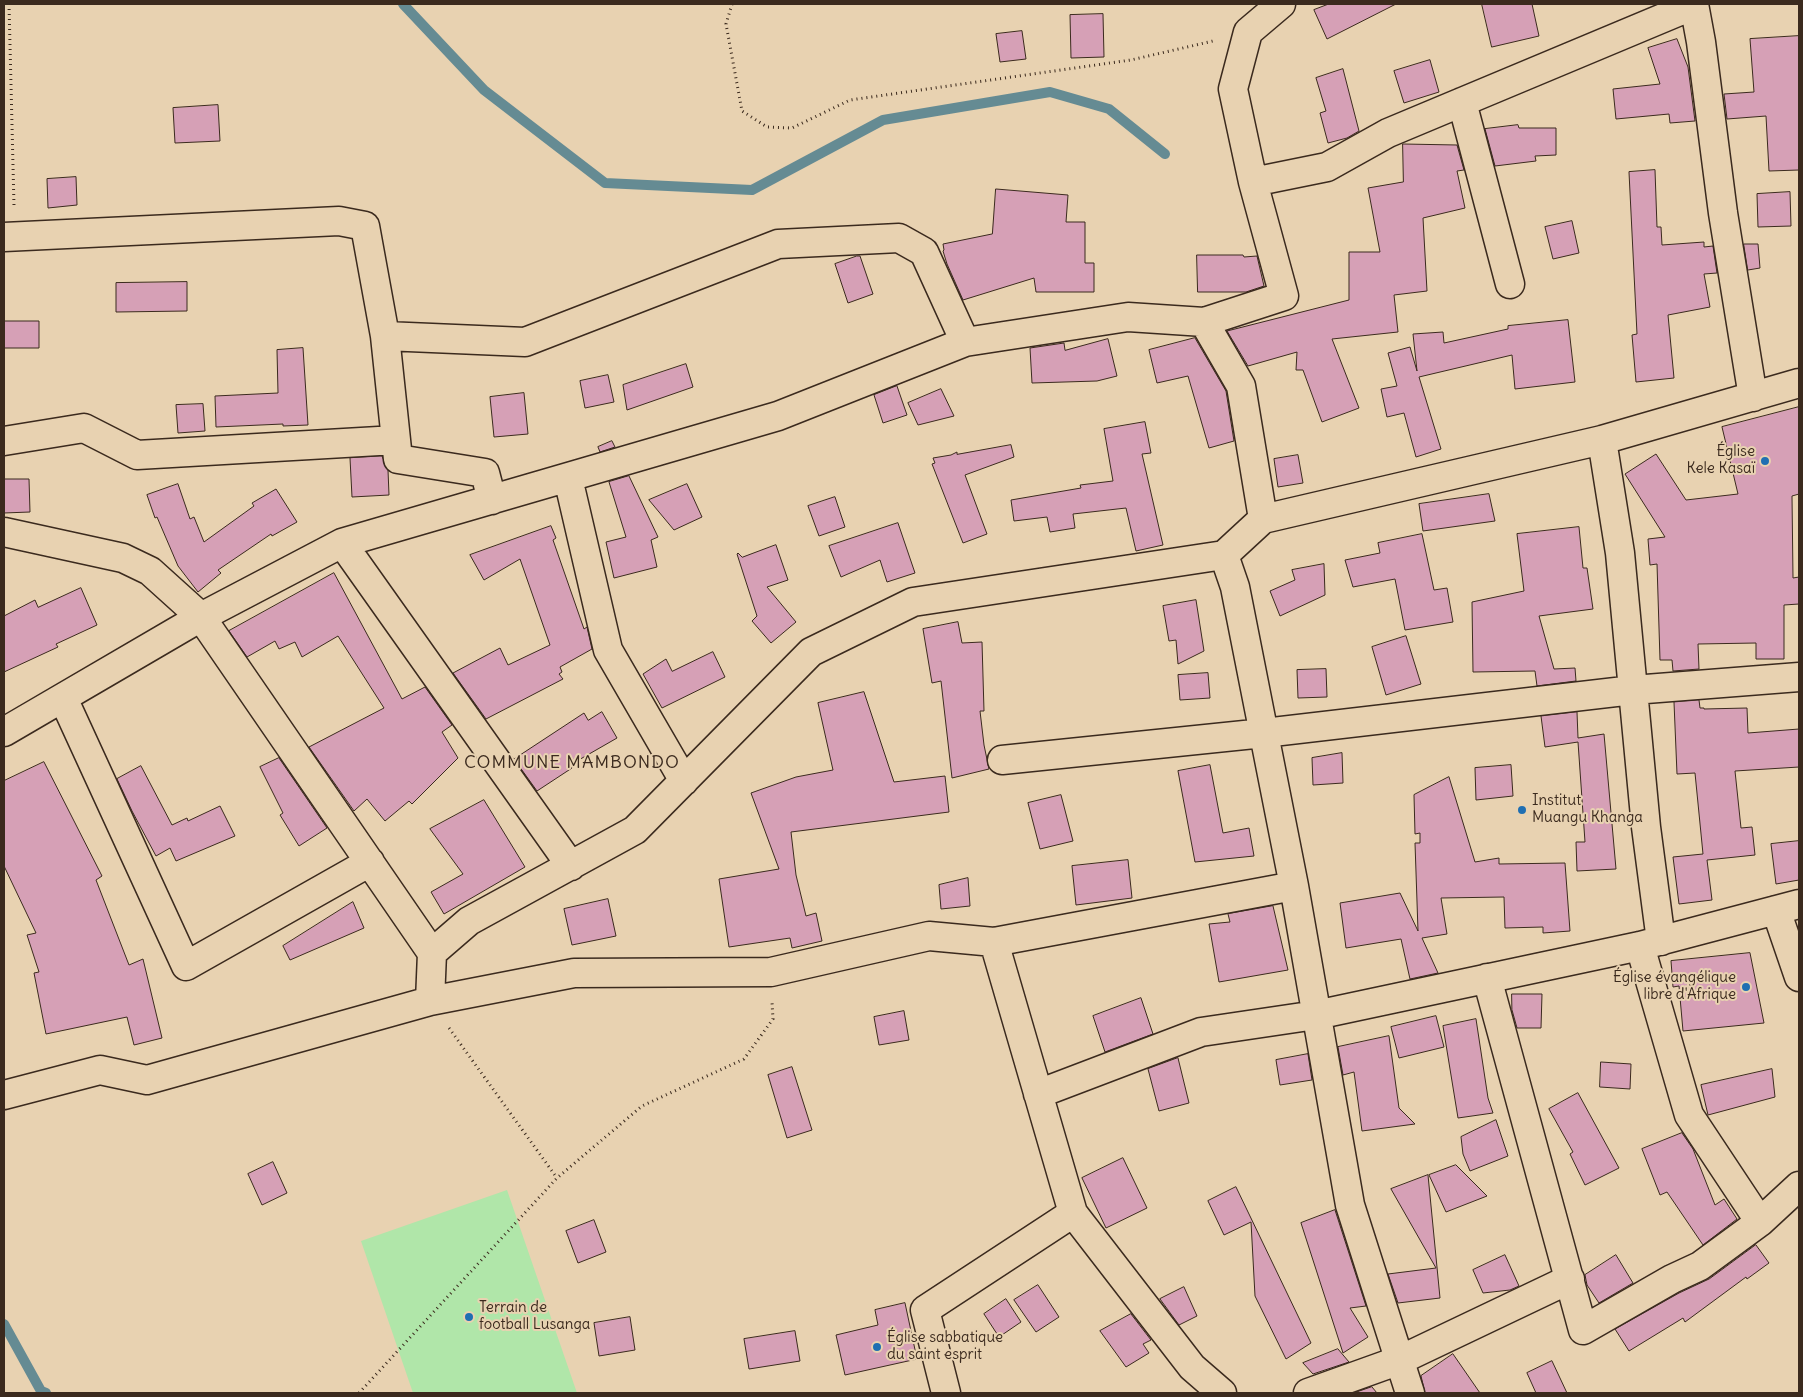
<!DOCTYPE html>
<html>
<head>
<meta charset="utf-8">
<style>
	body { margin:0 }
	#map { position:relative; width:1803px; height:1397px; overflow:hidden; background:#e8d2b1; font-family:Delius,sans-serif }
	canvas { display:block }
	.frame { position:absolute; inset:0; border:5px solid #3b2a1e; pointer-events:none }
</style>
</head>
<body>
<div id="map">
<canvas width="1803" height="1397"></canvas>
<div class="frame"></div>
</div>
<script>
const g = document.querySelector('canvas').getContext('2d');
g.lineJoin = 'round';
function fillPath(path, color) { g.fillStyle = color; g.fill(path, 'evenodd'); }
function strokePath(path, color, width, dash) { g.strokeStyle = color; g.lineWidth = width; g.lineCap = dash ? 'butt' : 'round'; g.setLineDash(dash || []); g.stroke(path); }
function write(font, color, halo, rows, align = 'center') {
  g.font = font + ' Delius,sans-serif'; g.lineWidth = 4; g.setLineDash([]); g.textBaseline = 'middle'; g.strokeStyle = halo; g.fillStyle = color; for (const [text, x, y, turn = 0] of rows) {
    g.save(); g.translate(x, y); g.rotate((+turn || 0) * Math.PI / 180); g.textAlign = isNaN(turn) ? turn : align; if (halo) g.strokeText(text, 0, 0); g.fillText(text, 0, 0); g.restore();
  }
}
fillPath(new Path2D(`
	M 507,1190 L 577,1393 L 413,1393 L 361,1241 Z`), '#b0e6a9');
strokePath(new Path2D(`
	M 403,4 L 484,90 L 605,183 L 752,190 L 883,120 L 1050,92 L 1109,109 L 1165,154
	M 4,1324 L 41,1391 L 46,1393`), '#658b93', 10);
const building = new Path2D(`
	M 1329,4 L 1396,4 L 1327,39 L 1314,10 Z
	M 1482,4 L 1532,4 L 1539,36 L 1492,47 Z
	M 1103,14 L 1104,57 L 1071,58 L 1070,15 Z
	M 1022,31 L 1026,59 L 1000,62 L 996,34 Z
	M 1799,36 L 1799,170 L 1769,171 L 1766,116 L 1727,119 L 1724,94 L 1754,92 L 1750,39 Z
	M 1677,39 L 1688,67 L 1695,121 L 1670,123 L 1669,114 L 1616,119 L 1613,89 L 1660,84 L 1648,48 Z
	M 1430,60 L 1439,92 L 1404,103 L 1394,71 Z
	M 1343,69 L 1359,131 L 1347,138 L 1328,143 L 1320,113 L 1326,111 L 1316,78 Z
	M 218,105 L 220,141 L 175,143 L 173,108 Z
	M 1518,125 L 1519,128 L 1556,128 L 1556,155 L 1535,156 L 1536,161 L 1495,166 L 1485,129 Z
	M 1403,144 L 1457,145 L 1464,170 L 1457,171 L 1465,208 L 1423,218 L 1427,291 L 1394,295 L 1398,332 L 1332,339 L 1359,408 L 1322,422 L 1303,370 L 1296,370 L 1297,352 L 1248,366 L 1227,331 L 1349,300 L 1349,252 L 1380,252 L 1368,188 L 1403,182 Z
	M 1655,170 L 1657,227 L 1661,227 L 1662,245 L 1704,242 L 1704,247 L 1713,246 L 1717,273 L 1704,274 L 1710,307 L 1668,315 L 1674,378 L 1636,382 L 1632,335 L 1637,334 L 1629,172 Z
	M 76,177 L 77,205 L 48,208 L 47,179 Z
	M 996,189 L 1068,195 L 1066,222 L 1085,222 L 1085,263 L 1094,263 L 1094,292 L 1036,292 L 1034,278 L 963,300 L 947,264 L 943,251 L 944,250 L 943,244 L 992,234 Z
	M 1790,192 L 1791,226 L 1758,227 L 1757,194 Z
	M 1572,221 L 1579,253 L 1553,259 L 1545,227 Z
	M 1744,244 L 1758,244 L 1760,268 L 1748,270 Z
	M 1197,255 L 1243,255 L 1244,257 L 1257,256 L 1264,286 L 1246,292 L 1198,292 Z
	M 857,256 L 860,256 L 873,294 L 848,303 L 835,264 Z
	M 187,282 L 187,311 L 116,312 L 116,283 Z
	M 1568,320 L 1575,382 L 1515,389 L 1512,355 L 1419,377 L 1441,449 L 1416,457 L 1404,413 L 1387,417 L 1381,389 L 1397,386 L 1388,353 L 1410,347 L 1417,371 L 1413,334 L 1443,332 L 1444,343 L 1508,329 L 1508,326 Z
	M 4,321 L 39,321 L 39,348 L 4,348 Z
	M 1195,338 L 1226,391 L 1234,441 L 1209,448 L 1188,376 L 1157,383 L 1149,350 Z
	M 1108,339 L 1117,376 L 1097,381 L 1032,383 L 1030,348 L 1064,343 L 1065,350 Z
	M 303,348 L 308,425 L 283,426 L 283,424 L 216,427 L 215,396 L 278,393 L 277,350 Z
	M 686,364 L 693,387 L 627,410 L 623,385 Z
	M 608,375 L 614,402 L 585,408 L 580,381 Z
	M 897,386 L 907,415 L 883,423 L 874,395 Z
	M 941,389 L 954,416 L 918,425 L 908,403 Z
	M 524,393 L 528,434 L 494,437 L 490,397 Z
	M 203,404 L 205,431 L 178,433 L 176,405 Z
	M 1799,407 L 1799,494 L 1792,496 L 1793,578 L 1799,577 L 1799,604 L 1784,605 L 1784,659 L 1756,659 L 1756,643 L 1698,644 L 1699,669 L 1673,671 L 1672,660 L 1660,660 L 1657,564 L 1650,565 L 1648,539 L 1665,537 L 1625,474 L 1656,454 L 1686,500 L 1738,494 L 1722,427 Z
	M 1145,422 L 1151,453 L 1142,454 L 1163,545 L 1136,551 L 1126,508 L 1073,514 L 1075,528 L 1050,532 L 1047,517 L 1014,521 L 1011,500 L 1081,488 L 1080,485 L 1113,481 L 1104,429 Z
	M 612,441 L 615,447 L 600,452 L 598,447 Z
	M 1011,445 L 1014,457 L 965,475 L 987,534 L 963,543 L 932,464 L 935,463 L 933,458 L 951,455 L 957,452 L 957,454 Z
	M 1298,455 L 1303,483 L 1278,487 L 1274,459 Z
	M 382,456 L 388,470 L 389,495 L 352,497 L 350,458 Z
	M 629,476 L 658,537 L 651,540 L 657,567 L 614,578 L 606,542 L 626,537 L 609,482 Z
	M 4,479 L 29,479 L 30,512 L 4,513 Z
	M 178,484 L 190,519 L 194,517 L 204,542 L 254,506 L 252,503 L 276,489 L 297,522 L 272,536 L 271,534 L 218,570 L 221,573 L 198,592 L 178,566 L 157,517 L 155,518 L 147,495 Z
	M 687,484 L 702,517 L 674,530 L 649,500 Z
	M 1489,494 L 1495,521 L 1423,531 L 1419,504 Z
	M 835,497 L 845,527 L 819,536 L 808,506 Z
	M 898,523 L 915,573 L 887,582 L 880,560 L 841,577 L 829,546 Z
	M 551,526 L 556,538 L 553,540 L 584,629 L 587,627 L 592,649 L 560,667 L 562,672 L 559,674 L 563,679 L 486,719 L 453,673 L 500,648 L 508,665 L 550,645 L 520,559 L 484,580 L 470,555 Z
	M 1579,527 L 1583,568 L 1587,568 L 1593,609 L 1539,616 L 1554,669 L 1575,668 L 1576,681 L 1537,686 L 1535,671 L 1473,672 L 1472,602 L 1524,591 L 1517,534 Z
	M 1422,534 L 1434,590 L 1447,588 L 1453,622 L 1405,630 L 1395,579 L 1353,587 L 1345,560 L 1380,553 L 1378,543 Z
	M 776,545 L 788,580 L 767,587 L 796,622 L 771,643 L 752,621 L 757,616 L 737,554 L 738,553 L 742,557 Z
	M 1324,564 L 1325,595 L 1280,616 L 1270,591 L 1295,580 L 1292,570 Z
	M 334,573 L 402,699 L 425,687 L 452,725 L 442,732 L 458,758 L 412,804 L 409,801 L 385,821 L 367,799 L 354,811 L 309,747 L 384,708 L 338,636 L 302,657 L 295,642 L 279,649 L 275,641 L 247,657 L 229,631 Z
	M 81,588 L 97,625 L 56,644 L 58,647 L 4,672 L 4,616 L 35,600 L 38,607 Z
	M 1196,600 L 1204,651 L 1178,664 L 1176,640 L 1169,641 L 1163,606 Z
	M 958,622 L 962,643 L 982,642 L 984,711 L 980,711 L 984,745 L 989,769 L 952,778 L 941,681 L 932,683 L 923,629 Z
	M 1406,636 L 1421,684 L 1386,695 L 1372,647 Z
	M 713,652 L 725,677 L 662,708 L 643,674 L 666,659 L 672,671 Z
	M 1326,669 L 1327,697 L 1298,698 L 1297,670 Z
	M 1208,673 L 1210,698 L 1180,700 L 1178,675 Z
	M 864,692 L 894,782 L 945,776 L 949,812 L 791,832 L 796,875 L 806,916 L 816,913 L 822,941 L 792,948 L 790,938 L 729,947 L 719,879 L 779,869 L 751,793 L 796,777 L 833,770 L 818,703 Z
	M 1699,700 L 1700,708 L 1704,708 L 1704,709 L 1747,708 L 1748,733 L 1799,729 L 1799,767 L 1735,771 L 1741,828 L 1752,827 L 1755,855 L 1707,860 L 1712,900 L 1679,904 L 1673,857 L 1703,854 L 1695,773 L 1677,774 L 1674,702 Z
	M 602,712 L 617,738 L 570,765 L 572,768 L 537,791 L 514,759 L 584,713 L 588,720 Z
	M 1577,712 L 1578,738 L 1604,734 L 1616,869 L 1577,871 L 1576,842 L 1585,842 L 1578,742 L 1545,747 L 1541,716 Z
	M 1342,753 L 1343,783 L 1313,785 L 1312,758 Z
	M 279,758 L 327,828 L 299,846 L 280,815 L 283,813 L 260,767 Z
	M 44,762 L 102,876 L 96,880 L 129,965 L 143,959 L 162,1038 L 134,1045 L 127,1017 L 46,1034 L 34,973 L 39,972 L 27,935 L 36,933 L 4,866 L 4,781 Z
	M 1210,765 L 1223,833 L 1249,828 L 1254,856 L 1195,862 L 1178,771 Z
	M 1511,765 L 1513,796 L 1476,800 L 1475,768 Z
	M 141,766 L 172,825 L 187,818 L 188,821 L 220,806 L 235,836 L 176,861 L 170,848 L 156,856 L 132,811 L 117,779 Z
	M 1449,777 L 1475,862 L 1499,858 L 1499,864 L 1565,863 L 1570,931 L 1543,933 L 1543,927 L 1505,928 L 1504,897 L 1441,898 L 1447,934 L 1422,938 L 1438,973 L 1410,979 L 1401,939 L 1346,948 L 1340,903 L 1400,893 L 1418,931 L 1415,843 L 1420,843 L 1420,833 L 1415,834 L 1414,795 Z
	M 1061,795 L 1073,841 L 1040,849 L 1028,803 Z
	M 484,800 L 525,867 L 444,914 L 431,892 L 463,874 L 430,829 Z
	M 1799,841 L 1799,880 L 1776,884 L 1771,844 Z
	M 1128,860 L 1132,898 L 1076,905 L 1072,866 Z
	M 968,878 L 970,906 L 941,909 L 939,885 Z
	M 608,899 L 616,936 L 572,945 L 564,909 Z
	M 353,902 L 364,928 L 290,960 L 283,946 Z
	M 1273,906 L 1288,970 L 1219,982 L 1209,924 L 1230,922 L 1228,914 Z
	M 1750,953 L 1764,1023 L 1683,1031 L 1679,986 L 1673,987 L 1671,961 Z
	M 1512,994 L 1542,994 L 1541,1028 L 1517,1028 L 1512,1010 Z
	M 1141,998 L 1153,1034 L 1105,1052 L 1093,1016 Z
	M 904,1011 L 909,1040 L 879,1045 L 874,1017 Z
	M 1436,1016 L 1444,1047 L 1399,1058 L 1391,1027 Z
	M 1476,1019 L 1488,1098 L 1493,1113 L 1458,1118 L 1443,1026 Z
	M 1389,1036 L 1399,1108 L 1415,1124 L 1362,1131 L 1354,1072 L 1343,1075 L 1338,1047 Z
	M 1308,1054 L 1312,1080 L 1280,1085 L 1276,1060 Z
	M 1178,1058 L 1189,1103 L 1159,1111 L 1148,1069 Z
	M 1601,1062 L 1631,1064 L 1630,1089 L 1600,1087 Z
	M 792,1067 L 812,1130 L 787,1138 L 768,1075 Z
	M 1772,1069 L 1775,1097 L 1708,1115 L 1701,1085 Z
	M 1578,1093 L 1619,1168 L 1585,1185 L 1570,1154 L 1573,1152 L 1549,1109 Z
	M 1496,1120 L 1508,1156 L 1470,1171 L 1463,1154 L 1461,1137 Z
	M 1682,1133 L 1693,1149 L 1715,1205 L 1724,1199 L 1737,1219 L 1703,1245 L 1667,1192 L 1660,1195 L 1642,1149 Z
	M 1123,1158 L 1147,1208 L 1106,1228 L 1082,1178 Z
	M 273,1162 L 287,1193 L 262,1205 L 248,1174 Z
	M 1456,1165 L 1487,1196 L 1446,1212 L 1429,1175 Z
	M 1428,1175 L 1440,1298 L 1398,1303 L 1388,1274 L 1436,1268 L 1391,1189 Z
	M 1236,1187 L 1311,1343 L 1286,1359 L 1255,1296 L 1251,1222 L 1224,1235 L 1208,1201 Z
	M 1335,1210 L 1366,1306 L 1350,1308 L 1368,1337 L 1343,1353 L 1301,1223 Z
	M 594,1220 L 606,1252 L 578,1263 L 566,1231 Z
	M 1756,1245 L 1769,1263 L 1747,1279 L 1746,1277 L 1685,1322 L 1683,1318 L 1629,1351 L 1615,1329 L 1679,1293 L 1709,1279 Z
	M 1505,1255 L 1519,1286 L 1510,1290 L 1483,1293 L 1473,1270 Z
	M 1616,1255 L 1633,1283 L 1599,1303 L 1587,1285 L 1585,1275 Z
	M 1038,1285 L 1059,1317 L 1036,1332 L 1014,1300 Z
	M 1184,1287 L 1197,1316 L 1179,1325 L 1160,1299 Z
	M 1006,1299 L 1021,1322 L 999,1337 L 984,1314 Z
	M 905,1303 L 917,1359 L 845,1375 L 836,1335 L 878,1325 L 875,1310 Z
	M 1131,1314 L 1151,1340 L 1143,1344 L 1149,1353 L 1126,1367 L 1100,1331 Z
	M 630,1317 L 635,1350 L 599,1356 L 594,1323 Z
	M 795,1331 L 800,1361 L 749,1369 L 744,1339 Z
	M 1338,1349 L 1349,1362 L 1313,1374 L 1303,1363 Z
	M 1453,1354 L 1480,1393 L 1425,1393 L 1421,1376 Z
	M 1552,1361 L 1567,1393 L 1536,1393 L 1527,1373 Z
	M 1372,1387 L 1377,1393 L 1354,1393 Z`);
fillPath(building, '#d6a0b6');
strokePath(building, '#3b2a1e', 1);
const minor = new Path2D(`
	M 1694,4 L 1701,42 L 1723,213 L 1753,397
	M 1462,102 L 1510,284
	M 1253,182 L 1327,167 L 1388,133 L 1694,5
	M 4,237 L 339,221 L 365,226 L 385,336 L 525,342 L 778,244 L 899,238 L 924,252 L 965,342
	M 1204,322 L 1284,296 L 1253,182 L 1233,89 L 1248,32 L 1281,4
	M 385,336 L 398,459 L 485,473 L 492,500
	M 1602,440 L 1620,553 L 1646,827 L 1661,941
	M 4,441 L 84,428 L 137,455 L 396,440
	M 568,478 L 608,650 L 684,781
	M 4,532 L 123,558 L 150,571 L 201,617 L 432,953
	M 342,543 L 571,866
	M 1224,555 L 1235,587 L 1294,886 L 1350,1205 L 1410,1393
	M 63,698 L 186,966 L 370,862
	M 4,732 L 201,617 L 342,543 L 778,416 L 965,342 L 1128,317 L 1204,322 L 1241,386 L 1263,519
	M 1002,760 L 1264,733 L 1633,690 L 1799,677
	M 1776,910 L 1799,977
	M 994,942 L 1073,1213 L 1192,1367 L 1222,1393
	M 1640,946 L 1689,1115 L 1760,1222
	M 1487,978 L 1583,1330 L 1672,1279 L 1700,1266 L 1760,1222 L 1799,1186
	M 430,1001 L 574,973 L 771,972 L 929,936 L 994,942 L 1294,886
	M 1038,1094 L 1201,1032 L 1316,1015 L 1640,946 L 1799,904
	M 4,1095 L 100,1070 L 147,1080 L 430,1001 L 432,953 L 469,921 L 635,830 L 811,652 L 913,602 L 1224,555 L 1263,519 L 1602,440 L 1799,383
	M 946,1393 L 925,1310 L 1073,1213
	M 1308,1393 L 1400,1360 L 1570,1279`);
strokePath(minor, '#3b2a1e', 31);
strokePath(new Path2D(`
	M 9,4 L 14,206
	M 732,4 L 726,24 L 742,111 L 767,127 L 792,128 L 850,100 L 1131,60 L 1213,41
	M 449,1028 L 557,1178
	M 359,1393 L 557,1178 L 642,1106 L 744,1059 L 773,1019 L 772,1002`), '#3b2a1e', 3, [1, 4]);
strokePath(minor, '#e8d2b1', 28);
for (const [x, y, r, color] of [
	[1765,461,5,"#1f6fb2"],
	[1522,810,5,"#1f6fb2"],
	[1746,987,5,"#1f6fb2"],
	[469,1317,5,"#1f6fb2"],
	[877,1347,5,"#1f6fb2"]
]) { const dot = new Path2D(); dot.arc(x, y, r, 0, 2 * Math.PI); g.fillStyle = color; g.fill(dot); strokePath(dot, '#e8d2b1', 2); }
write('15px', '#3b2a1e', '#e8d2b1', [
	["Église",1755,452,"right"],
	["Kele Kasaï",1755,469,"right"],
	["Institut",1532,801],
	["Muangu Khanga",1532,818],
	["Église évangélique",1736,978,"right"],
	["libre d'Afrique",1736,995,"right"],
	["Terrain de",479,1308],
	["football Lusanga",479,1325],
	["Église sabbatique",887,1338],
	["du saint esprit",887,1355]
], 'left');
g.letterSpacing = '1px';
write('18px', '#3b2a1e', '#e8d2b1', [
	["COMMUNE MAMBONDO",572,763]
]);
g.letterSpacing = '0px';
</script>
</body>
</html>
